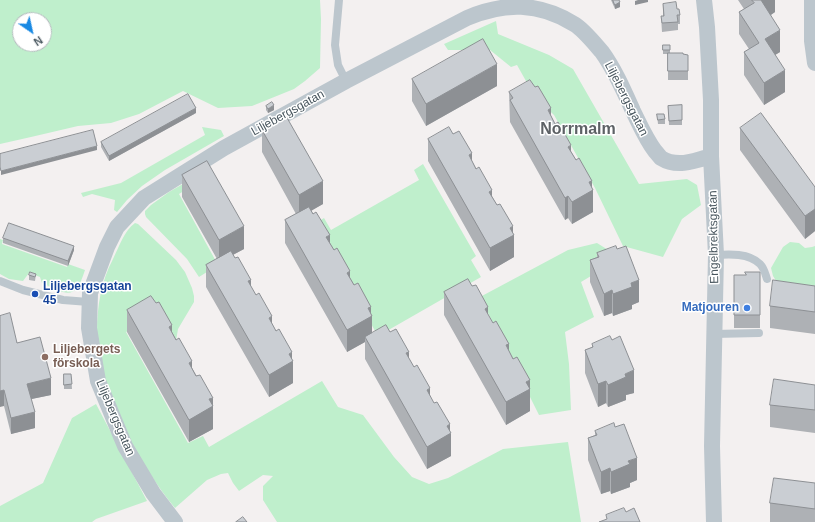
<!DOCTYPE html>
<html>
<head>
<meta charset="utf-8">
<style>
	body { margin:0 }
	#map { position:relative; width:815px; height:522px; overflow:hidden; background:#f3f0f0; font-family:Arial,sans-serif }
	canvas { display:block }
	.north { position:absolute; left:12px; top:12px; width:40px; height:40px; box-sizing:border-box; background:#fff; border:1px solid #b6bbbf; border-radius:50%; rotate:146deg; font-size:11px; font-weight:700; line-height:16px; text-align:center; color:#48565e }
	.north::after { content:''; display:block; margin:auto; width:14px; height:18px; background:#1989e3; clip-path:polygon(50% 0,100% 100%,50% 72%,0 100%) }
</style>
</head>
<body>
<div id="map">
<canvas width="815" height="522"></canvas>
<div class="north">N</div>
</div>
<script>
const g = document.querySelector('canvas').getContext('2d');
g.lineJoin = 'round';
function fillPath(path, color) { g.fillStyle = color; g.fill(path, 'evenodd'); }
function strokePath(path, color, width, dash) { g.strokeStyle = color; g.lineWidth = width; g.lineCap = dash ? 'butt' : 'round'; g.setLineDash(dash || []); g.stroke(path); }
function write(font, color, halo, rows, align = 'center') {
  g.font = font + ' Arial,sans-serif'; g.lineWidth = 3; g.setLineDash([]); g.textBaseline = 'middle'; g.strokeStyle = halo; g.fillStyle = color; for (const [text, x, y, turn = 0] of rows) {
    g.save(); g.translate(x, y); g.rotate((+turn || 0) * Math.PI / 180); g.textAlign = isNaN(turn) ? turn : align; if (halo) g.strokeText(text, 0, 0); g.fillText(text, 0, 0); g.restore();
  }
}
fillPath(new Path2D(`
	M 0,0 L 320,0 L 321,19 L 320,68 L 305,81 L 294,89 L 252,106 L 218,108 L 183,91 L 139,114 L 111,123 L 78,126 L 31,137 L 0,144 ZM 20,20 L 44,20 L 44,44 L 20,44 Z
	M 496,21 L 498,34 L 549,55 L 573,69 L 639,184 L 687,179 L 697,185 L 701,205 L 682,219 L 663,257 L 623,246 L 595,188 L 554,115 L 535,97 L 517,65 L 511,67 L 490,50 L 448,50 L 444,44 Z
	M 202,127 L 221,130 L 224,136 L 165,170 L 142,186 L 127,200 L 117,212 L 114,210 L 115,200 L 92,194 L 83,197 L 81,193 L 121,183 L 205,135 Z
	M 423,164 L 476,256 L 471,260 L 481,277 L 378,336 L 314,224 L 324,218 L 331,230 L 419,180 L 414,170 Z
	M 202,173 L 205,178 L 179,194 L 218,265 L 199,277 L 187,259 L 146,217 L 145,214 L 145,211 L 151,205 L 169,192 Z
	M 135,223 L 138,224 L 176,260 L 185,272 L 192,288 L 194,296 L 194,302 L 178,329 L 176,341 L 151,318 L 126,332 L 188,443 L 203,436 L 209,447 L 322,381 L 338,407 L 363,415 L 394,457 L 412,477 L 429,484 L 448,478 L 503,449 L 568,442 L 581,522 L 277,522 L 263,500 L 263,486 L 273,476 L 263,475 L 239,491 L 233,483 L 228,473 L 221,474 L 207,480 L 175,508 C 139,464 107,403 98,348 C 97,343 97,337 97,332 C 97,307 101,281 113,259 C 119,247 124,231 135,223 Z
	M 0,239 L 3,240 L 2,244 L 67,267 L 68,264 L 85,270 C 75,302 67,294 42,283 L 40,277 L 29,273 L 23,281 L 9,279 L 0,274 Z
	M 790,242 L 799,243 L 805,248 L 812,247 L 815,246 L 815,293 L 780,287 L 773,276 L 771,268 L 783,247 Z
	M 597,243 L 621,258 L 581,282 L 594,317 L 565,332 L 569,364 L 571,410 L 539,415 L 480,297 L 568,250 Z
	M 96,404 L 147,501 L 96,519 L 92,522 L 0,522 L 0,506 L 43,483 L 72,418 Z`), '#bfefcc');
strokePath(new Path2D(`
	M 339,0 L 335,45 L 338,65 L 346,81
	M 716,255 C 729,254 749,253 760,264 C 764,268 765,273 767,279
	M 0,281 L 23,290 L 63,300 L 89,302
	M 714,334 L 759,333`), '#bcc6cd', 8);
strokePath(new Path2D(`
	M 704,0 L 707,27 L 711,100 L 711,156 L 716,255 L 712,446 L 714,522
	M 812,0 L 812,41 L 815,63
	M 175,522 L 153,493 L 125,446 L 98,381 L 89,328 L 90,293 L 107,247 L 117,227 L 144,198 L 224,148 L 346,81 L 467,18 C 504,2 539,2 574,24 C 583,29 595,44 602,52 C 615,70 624,91 633,111 C 640,125 646,139 655,151 C 657,153 659,156 661,158 C 677,168 695,161 711,156`), '#bcc6cd', 16);
fillPath(new Path2D(`
	M 611,0 L 619,0 L 620,7 L 615,9 Z
	M 738,0 L 775,0 L 775,12 L 771,15 L 780,52 L 775,55 L 785,92 L 764,105 L 744,75 L 744,52 L 749,49 L 739,34 L 739,12 L 744,9 Z
	M 663,4 L 677,9 L 680,15 L 680,24 L 678,24 L 678,30 L 662,32 L 661,16 L 663,16 Z
	M 663,45 L 670,45 L 670,53 L 688,55 L 688,80 L 668,80 L 668,54 L 663,54 Z
	M 412,79 L 497,86 L 426,126 L 412,101 Z
	M 509,92 L 551,116 L 592,188 L 593,212 L 572,224 L 568,218 L 565,220 L 510,122 Z
	M 682,105 L 682,125 L 669,125 L 668,106 Z
	M 266,106 L 274,110 L 268,113 L 266,110 Z
	M 196,113 L 109,161 L 101,147 L 101,142 Z
	M 657,114 L 665,119 L 665,124 L 658,124 Z
	M 740,128 L 815,187 L 815,231 L 805,239 L 740,150 Z
	M 262,130 L 323,204 L 311,210 L 371,314 L 372,333 L 390,332 L 409,359 L 450,432 L 451,456 L 427,469 L 365,359 L 365,342 L 347,352 L 285,243 L 285,220 L 296,214 L 262,152 Z
	M 453,134 L 472,161 L 513,233 L 514,257 L 490,271 L 428,161 L 428,139 Z
	M 182,175 L 244,249 L 233,255 L 292,359 L 293,383 L 269,397 L 206,287 L 206,265 L 217,259 L 182,197 Z
	M 3,238 L 74,250 L 68,266 L 3,243 Z
	M 597,253 L 639,302 L 632,305 L 632,309 L 613,316 L 612,313 L 604,316 L 590,282 L 590,260 L 597,257 Z
	M 760,272 L 760,328 L 734,328 L 734,275 L 745,275 Z
	M 36,274 L 35,281 L 29,280 L 29,275 Z
	M 815,286 L 815,334 L 770,328 L 770,306 Z
	M 444,292 L 488,315 L 530,387 L 530,411 L 506,425 L 444,315 Z
	M 127,310 L 172,332 L 213,405 L 213,429 L 189,442 L 127,332 Z
	M 0,316 L 51,395 L 31,399 L 35,428 L 11,434 L 4,406 Z
	M 592,344 L 634,393 L 626,395 L 626,400 L 608,407 L 606,403 L 598,407 L 585,373 L 585,350 L 592,347 Z
	M 64,374 L 71,374 L 72,389 L 64,389 Z
	M 815,385 L 815,433 L 770,427 L 770,405 Z
	M 595,431 L 637,480 L 630,483 L 630,487 L 611,494 L 610,491 L 601,494 L 588,460 L 588,438 L 595,435 Z
	M 815,483 L 815,522 L 770,522 L 770,503 Z`), '#aeb1b5');
fillPath(new Path2D(`
	M 638,0 L 648,0 L 648,2 L 635,5 L 635,1 Z
	M 760,0 L 775,0 L 775,12 L 760,22 Z
	M 620,2 L 620,7 L 615,9 L 615,5 Z
	M 780,30 L 780,52 L 765,61 L 765,39 Z
	M 497,64 L 497,86 L 426,126 L 426,104 Z
	M 785,70 L 785,92 L 764,105 L 764,83 Z
	M 274,105 L 274,110 L 268,113 L 268,109 Z
	M 196,108 L 196,113 L 109,161 L 109,156 Z
	M 551,108 L 551,131 L 548,110 Z
	M 571,145 L 571,167 L 568,147 Z
	M 97,146 L 97,150 L 1,175 L 1,171 Z
	M 472,153 L 472,176 L 469,155 Z
	M 323,181 L 323,204 L 299,218 L 299,195 Z
	M 592,181 L 592,190 L 593,190 L 593,212 L 572,224 L 572,202 L 589,182 Z
	M 492,190 L 492,212 L 489,192 Z
	M 568,196 L 568,218 L 565,220 L 565,198 Z
	M 815,209 L 815,231 L 805,239 L 805,216 Z
	M 244,226 L 244,249 L 219,262 L 219,240 Z
	M 513,226 L 513,235 L 514,235 L 514,257 L 490,271 L 490,248 L 510,228 Z
	M 330,235 L 330,257 L 326,237 Z
	M 74,246 L 74,250 L 68,266 L 68,261 Z
	M 350,271 L 350,293 L 347,273 Z
	M 251,280 L 251,302 L 248,281 Z
	M 639,280 L 639,302 L 632,305 L 632,309 L 613,316 L 613,294 L 631,283 Z
	M 612,290 L 612,313 L 604,316 L 604,294 Z
	M 371,307 L 371,316 L 372,316 L 372,338 L 365,337 L 365,342 L 347,352 L 347,330 L 368,308 Z
	M 488,307 L 488,330 L 485,309 Z
	M 272,316 L 272,338 L 269,318 Z
	M 172,325 L 172,347 L 169,327 Z
	M 509,344 L 509,366 L 506,345 Z
	M 292,352 L 292,362 L 293,361 L 293,383 L 269,397 L 269,375 L 289,354 Z
	M 409,352 L 409,374 L 406,353 Z
	M 192,361 L 192,383 L 189,363 Z
	M 634,370 L 634,393 L 626,395 L 626,400 L 608,407 L 608,385 L 625,374 Z
	M 51,378 L 51,395 L 27,400 L 27,384 Z
	M 530,380 L 530,411 L 506,425 L 506,402 L 526,382 Z
	M 606,381 L 606,403 L 598,407 L 598,384 Z
	M 430,388 L 430,410 L 427,390 Z
	M 4,390 L 4,406 L 0,407 L 0,391 Z
	M 213,398 L 213,407 L 213,406 L 213,429 L 189,442 L 189,420 L 209,399 Z
	M 35,412 L 35,428 L 11,434 L 11,418 Z
	M 450,424 L 450,434 L 451,433 L 451,456 L 427,469 L 427,447 L 447,426 Z
	M 637,458 L 637,480 L 630,483 L 630,487 L 611,494 L 611,472 L 628,461 Z
	M 610,468 L 610,491 L 601,494 L 601,472 Z`), '#8d9094');
const building = new Path2D(`
	M 613,0 L 619,0 L 620,2 L 615,5 Z
	M 752,0 L 761,0 L 780,30 L 765,39 L 785,70 L 764,83 L 744,52 L 759,43 L 739,12 L 754,3 Z
	M 676,2 L 677,9 L 679,9 L 680,15 L 677,15 L 678,22 L 662,23 L 661,16 L 664,16 L 663,4 Z
	M 483,39 L 497,64 L 426,104 L 412,79 Z
	M 663,45 L 670,45 L 670,50 L 663,50 Z
	M 668,53 L 683,53 L 683,54 L 688,55 L 688,71 L 668,71 Z
	M 530,80 L 535,87 L 538,86 L 551,108 L 548,110 L 555,124 L 558,122 L 571,145 L 568,147 L 576,160 L 579,158 L 592,181 L 589,182 L 593,190 L 572,202 L 568,196 L 565,198 L 510,100 L 513,98 L 509,92 Z
	M 188,94 L 196,108 L 109,156 L 101,142 Z
	M 272,102 L 274,105 L 268,109 L 266,106 Z
	M 682,105 L 682,120 L 669,121 L 668,106 Z
	M 761,113 L 815,187 L 815,209 L 805,216 L 740,128 Z
	M 657,114 L 664,114 L 665,119 L 658,120 Z
	M 286,116 L 323,181 L 299,195 L 262,130 Z
	M 449,127 L 453,134 L 459,131 L 472,153 L 469,155 L 476,169 L 479,167 L 492,190 L 489,192 L 497,205 L 500,204 L 513,226 L 510,228 L 514,235 L 490,248 L 428,139 Z
	M 93,130 L 97,146 L 1,171 L 0,167 L 0,154 Z
	M 207,161 L 244,226 L 219,240 L 182,175 Z
	M 309,207 L 313,214 L 316,212 L 330,235 L 326,237 L 334,250 L 337,248 L 350,271 L 347,273 L 354,285 L 358,283 L 371,307 L 368,308 L 372,316 L 347,330 L 285,220 Z
	M 9,223 L 74,246 L 68,261 L 3,238 Z
	M 616,246 L 617,249 L 626,246 L 639,280 L 631,283 L 632,287 L 613,294 L 612,290 L 604,294 L 590,260 L 599,257 L 597,253 Z
	M 231,251 L 235,258 L 238,257 L 251,280 L 248,281 L 256,295 L 259,293 L 272,316 L 269,318 L 276,331 L 279,329 L 292,352 L 289,354 L 293,361 L 269,375 L 206,265 Z
	M 30,272 L 36,274 L 35,277 L 29,275 Z
	M 745,272 L 760,272 L 760,315 L 734,315 L 734,275 L 746,275 Z
	M 468,279 L 472,286 L 476,285 L 488,307 L 485,309 L 493,323 L 496,321 L 509,344 L 506,345 L 513,359 L 517,357 L 530,380 L 526,382 L 530,389 L 506,402 L 444,292 Z
	M 773,280 L 815,286 L 815,312 L 770,306 Z
	M 151,296 L 156,303 L 159,302 L 172,325 L 169,327 L 176,340 L 179,338 L 192,361 L 189,363 L 196,376 L 200,375 L 213,398 L 209,399 L 213,406 L 189,420 L 127,310 Z
	M 10,313 L 17,343 L 40,337 L 51,378 L 27,384 L 35,412 L 11,418 L 4,390 L 0,391 L 0,316 Z
	M 386,325 L 390,332 L 396,329 L 409,352 L 406,353 L 414,367 L 417,365 L 430,388 L 427,390 L 434,403 L 437,402 L 450,424 L 447,426 L 451,433 L 427,447 L 365,337 Z
	M 610,336 L 612,340 L 620,336 L 634,370 L 625,374 L 626,377 L 608,385 L 606,381 L 598,384 L 585,350 L 593,347 L 592,344 Z
	M 64,374 L 71,374 L 72,384 L 64,385 Z
	M 774,379 L 815,385 L 815,410 L 770,405 Z
	M 614,423 L 615,427 L 624,424 L 637,458 L 628,461 L 630,464 L 611,472 L 610,468 L 601,472 L 588,438 L 597,435 L 595,431 Z
	M 774,478 L 815,483 L 815,509 L 770,503 Z
	M 624,508 L 626,512 L 634,508 L 640,522 L 599,522 L 607,519 L 606,515 Z
	M 243,517 L 247,522 L 236,522 Z`);
fillPath(building, '#caced3');
strokePath(building, '#8d9094', 1);
for (const [x, y, r, color] of [
	[35,294,4,"#1a4fb4"],
	[747,308,4,"#3f7fe0"],
	[45,357,4,"#8d6e63"]
]) { const dot = new Path2D(); dot.arc(x, y, r, 0, 2 * Math.PI); g.fillStyle = color; g.fill(dot); strokePath(dot, '#fff', 1.5); }
write('12px', '#48565e', '#fff', [
	["Liljebergsgatan",626,99,63],
	["Liljebergsgatan",288,113,-29],
	["Engelbrektsgatan",714,237,-91],
	["Liljebergsgatan",115,418,67]
]);
write('bold 12px', '#164399', '#fff', [
	["Liljebergsgatan",43,287],
	["45",43,301]
], 'left');
write('bold 12px', '#366cbe', '#fff', [
	["Matjouren",739,308]
], 'right');
write('bold 12px', '#785e54', '#fff', [
	["Liljebergets",53,350],
	["förskola",53,364]
], 'left');
write('bold 16px', '#5d6165', '#fff', [
	["Norrmalm",578,130]
]);
</script>
</body>
</html>
